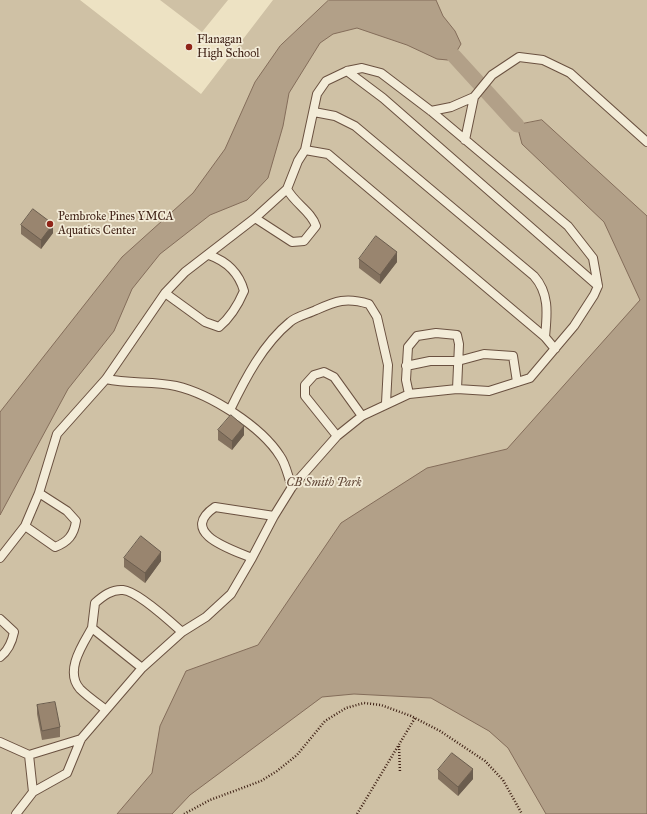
<!DOCTYPE html>
<html>
<head>
<meta charset="utf-8">
<style>
	body { margin:0 }
	canvas { display:block; background:#ede2c3 }
</style>
</head>
<body>
<canvas width="647" height="814"></canvas>
<script>
const g = document.querySelector('canvas').getContext('2d');
g.lineJoin = 'round';
function fillPath(path, color) { g.fillStyle = color; g.fill(path, 'evenodd'); }
function strokePath(path, color, width, dash) { g.strokeStyle = color; g.lineWidth = width; g.lineCap = dash ? 'butt' : 'round'; g.setLineDash(dash || []); g.stroke(path); }
function write(font, color, halo, rows, align = 'center') {
  g.font = font + ' "IM FELL Great Primer",serif'; g.lineWidth = 3.5; g.setLineDash([]); g.textBaseline = 'middle'; g.strokeStyle = halo; g.fillStyle = color; for (const [text, x, y, turn = 0] of rows) {
    g.save(); g.translate(x, y); g.rotate((+turn || 0) * Math.PI / 180); g.textAlign = isNaN(turn) ? turn : align; if (halo) g.strokeText(text, 0, 0); g.fillText(text, 0, 0); g.restore();
  }
}
fillPath(new Path2D(`
	M 0,0 L 80,0 L 201,94 L 273,0 L 647,0 L 647,814 L 0,814 Z
	M 160,0 L 228,0 L 202,32 Z`), '#cfc1a5');
const water = new Path2D(`
	M 329,0 L 436,0 L 443,16 L 455,31 L 461,44 L 454,56 L 448,60 L 437,59 L 407,45 L 357,28 L 333,34 L 320,43 L 289,93 L 283,126 L 268,178 L 247,200 L 210,215 L 160,254 L 132,289 L 114,331 L 68,389 L 0,515 L 0,412 L 122,257 L 193,193 L 225,149 L 255,82 L 280,46 Z
	M 542,120 L 647,216 L 647,814 L 546,814 L 508,748 L 489,731 L 431,698 L 354,694 L 322,697 L 190,795 L 172,814 L 117,814 L 152,773 L 160,726 L 186,671 L 258,645 L 341,523 L 427,468 L 507,449 L 640,300 L 604,222 L 522,144 L 517,125 Z`);
fillPath(water, '#b2a088');
strokePath(water, '#846d5a', 1);
strokePath(new Path2D(`
	M 454,56 L 517,125`), '#b2a088', 15);
const lane = new Path2D(`
	M 347,71 L 383,98 L 598,286
	M 431,111 L 451,107 L 474,97
	M 314,112 L 335,116 L 355,126 L 534,276 C 550,294 547,315 545,337
	M 465,140 L 474,97 L 492,75 L 519,57 L 543,60 L 570,73 L 647,142
	M 305,150 L 328,154 L 545,337 L 555,349
	M 255,218 L 292,242 L 304,241 L 316,226 C 311,211 295,204 287,189
	M 165,293 L 205,322 L 219,327 C 231,317 238,305 244,291 C 239,273 226,261 209,255
	M 406,366 L 430,361 L 458,361 L 484,354 L 513,356 L 517,382
	M 106,379 C 129,384 153,381 176,386 C 210,394 261,426 280,456 C 286,464 288,477 292,487
	M 409,394 L 406,380 L 408,347 L 417,336 L 436,333 L 457,335 L 459,344 L 457,389
	M 230,410 C 245,379 263,344 290,322 C 297,316 308,314 316,310 C 336,301 346,297 369,304 L 377,317 L 388,365 L 386,403
	M 337,436 L 305,396 L 305,385 L 314,375 L 324,372 L 334,377 L 362,416
	M 25,526 L 55,547 C 68,542 74,535 76,521 L 67,511 L 39,493
	M 0,558 L 25,526 L 39,493 L 57,434 L 106,379 L 165,293 L 185,272 L 255,218 L 287,189 L 298,161 L 305,150 L 317,94 L 326,81 L 347,71 L 362,68 L 381,73 L 431,111 L 568,226 L 593,258 L 598,286 L 594,295 L 574,326 L 530,378 L 489,391 L 457,389 L 409,394 L 362,416 L 337,436 L 292,487 L 274,516 L 252,558 L 231,594 L 206,617 L 182,632 L 142,668 L 81,739 L 67,773 L 33,792 L 16,814
	M 252,558 C 233,550 177,533 215,507 L 274,516
	M 0,619 L 14,632 C 12,642 8,651 0,657
	M 92,628 C 83,644 64,671 80,689 C 87,696 97,703 105,709
	M 142,668 L 92,628 L 95,603 C 103,596 112,589 123,590 C 137,591 171,622 182,632
	M 0,742 L 29,755 L 81,739
	M 29,755 L 33,792`);
strokePath(lane, '#6a5140', 10);
strokePath(new Path2D(`
	M 399,746 L 400,773
	M 184,814 L 210,800 L 261,781 L 277,771 L 297,755 L 325,721 L 346,708 L 364,703 L 381,705 L 411,716 L 440,731 L 485,761 L 503,780 L 522,814
	M 357,814 L 415,718`), '#3f2115', 2.5, [1, 2]);
strokePath(lane, '#f3ecd8', 8);
fillPath(new Path2D(`
	M 21,225 L 53,233 L 41,249 L 21,234 Z
	M 359,259 L 397,262 L 380,284 L 359,268 Z
	M 218,430 L 244,435 L 232,450 L 218,440 Z
	M 124,558 L 161,561 L 145,583 L 124,567 Z
	M 37,705 L 60,727 L 60,737 L 42,740 L 37,714 Z
	M 438,770 L 473,779 L 458,796 L 438,779 Z`), '#84725f');
fillPath(new Path2D(`
	M 53,224 L 53,233 L 41,249 L 41,240 Z
	M 397,252 L 397,262 L 380,284 L 380,275 Z
	M 244,426 L 244,435 L 232,450 L 232,441 Z
	M 161,552 L 161,561 L 145,583 L 145,573 Z
	M 473,769 L 473,779 L 458,796 L 458,787 Z`), '#6b5d4e');
const building = new Path2D(`
	M 33,209 L 53,224 L 41,240 L 21,225 Z
	M 376,236 L 397,252 L 380,275 L 359,259 Z
	M 231,415 L 244,426 L 232,441 L 218,430 Z
	M 141,536 L 161,552 L 145,573 L 124,558 Z
	M 55,702 L 60,727 L 42,731 L 37,705 Z
	M 452,753 L 473,769 L 458,787 L 438,770 Z`);
fillPath(building, '#99856f');
strokePath(building, '#6b5d4e', 1);
for (const [x, y, r, color] of [
	[189,47,4,"#8f2418"],
	[50,224,4,"#8f2418"]
]) { const dot = new Path2D(); dot.arc(x, y, r, 0, 2 * Math.PI); g.fillStyle = color; g.fill(dot); strokePath(dot, '#f3ecd8', 1.5); }
write('12px', '#3f2115', '#f3ecd8', [
	["Flanagan",197,40],
	["High School",197,54],
	["Pembroke Pines YMCA",58,217],
	["Aquatics Center",58,231]
], 'left');
write('italic 12px', '#634939', '#f3ecd8', [
	["CB Smith Park",324,483]
]);
</script>
</body>
</html>
